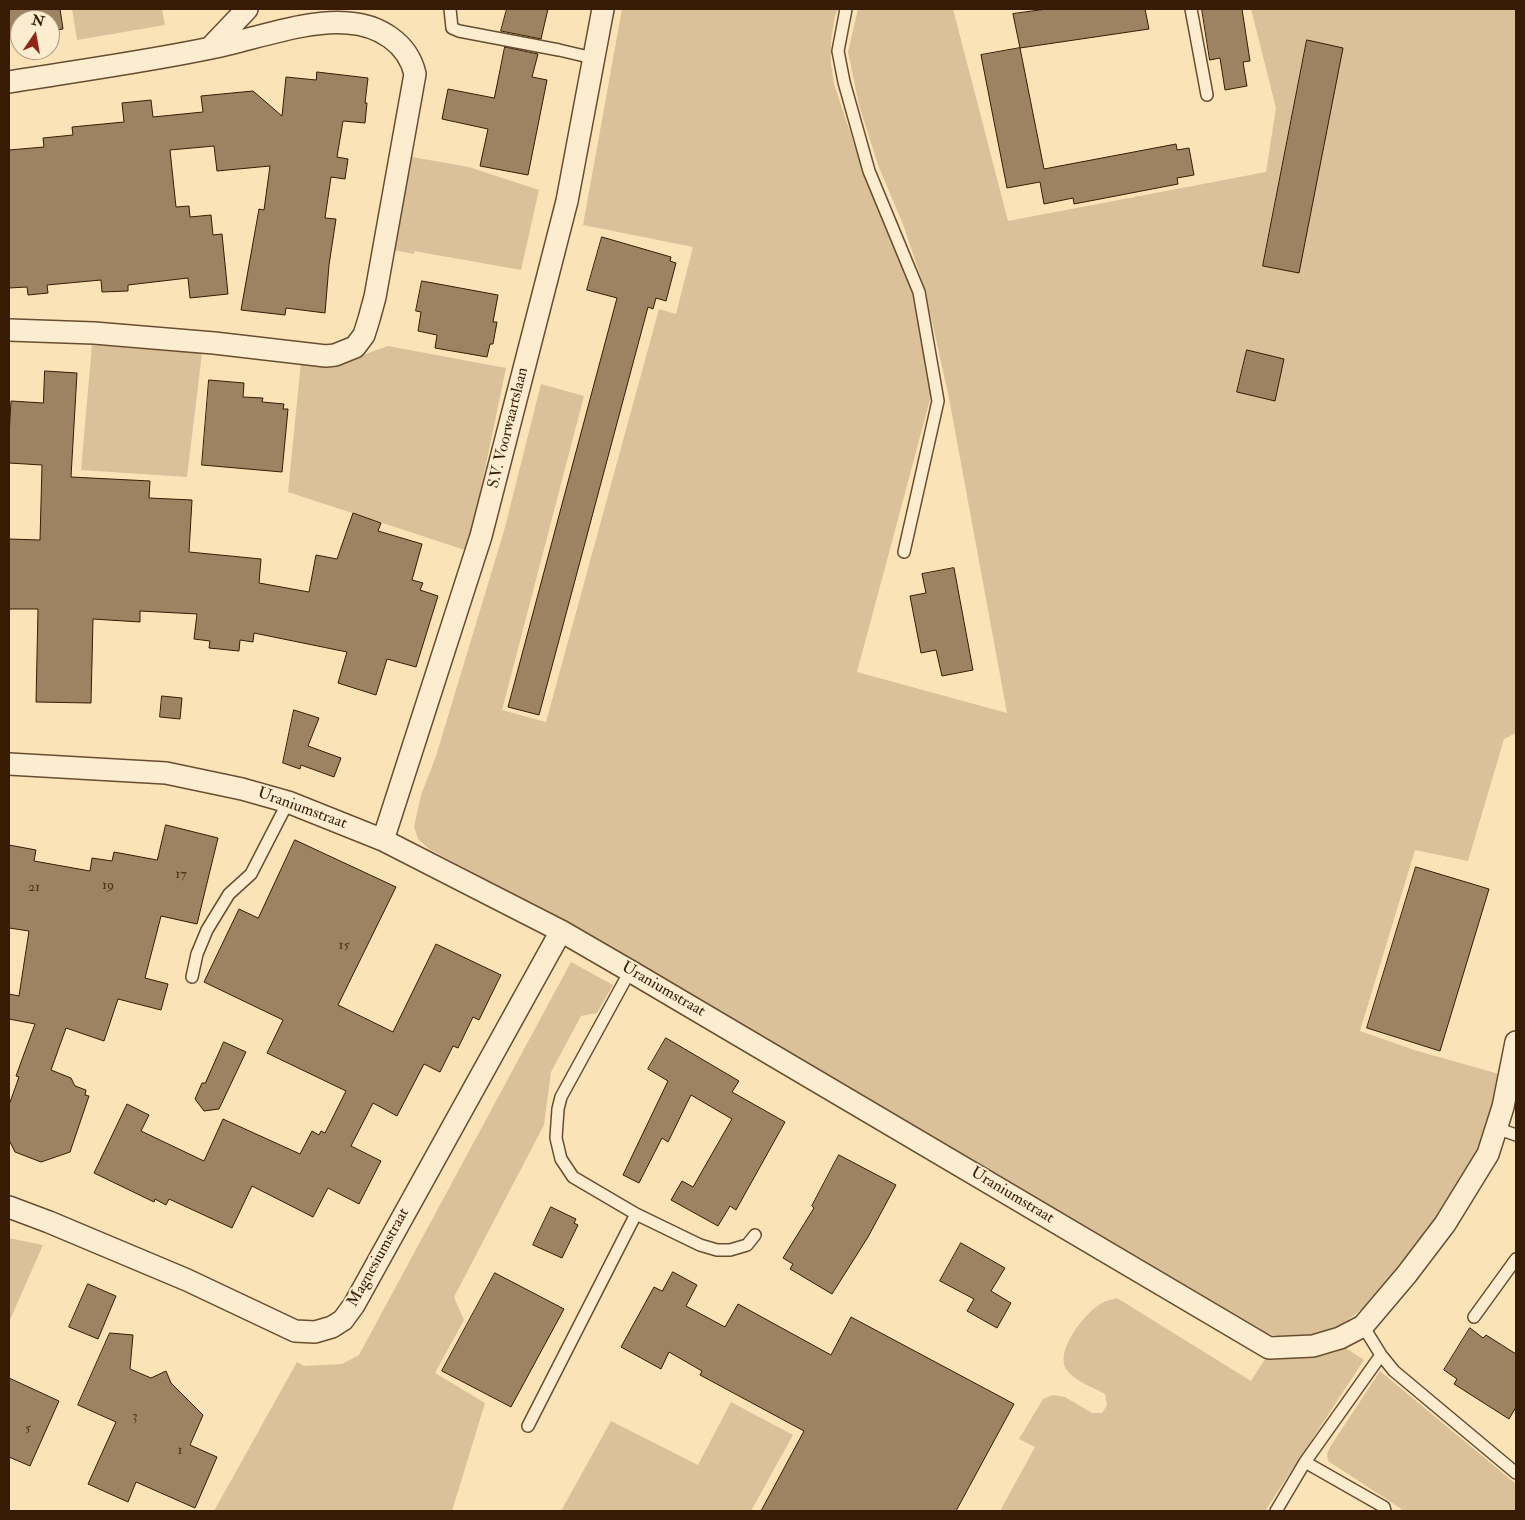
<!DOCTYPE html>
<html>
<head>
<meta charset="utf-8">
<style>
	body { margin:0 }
	#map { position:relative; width:1525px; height:1520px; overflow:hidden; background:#fbe3b8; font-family:"IM FELL Double Pica",serif }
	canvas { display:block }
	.frame { position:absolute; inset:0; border:10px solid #371b03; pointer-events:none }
	.north { position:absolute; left:10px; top:10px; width:50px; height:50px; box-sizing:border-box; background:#fcedd1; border:1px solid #ad997f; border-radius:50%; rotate:12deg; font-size:14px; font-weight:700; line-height:20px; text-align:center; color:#371b03 }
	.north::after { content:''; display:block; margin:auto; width:18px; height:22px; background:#8f2418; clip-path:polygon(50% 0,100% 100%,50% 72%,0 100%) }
</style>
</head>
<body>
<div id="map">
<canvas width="1525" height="1520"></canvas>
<div class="frame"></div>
<div class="north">N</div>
</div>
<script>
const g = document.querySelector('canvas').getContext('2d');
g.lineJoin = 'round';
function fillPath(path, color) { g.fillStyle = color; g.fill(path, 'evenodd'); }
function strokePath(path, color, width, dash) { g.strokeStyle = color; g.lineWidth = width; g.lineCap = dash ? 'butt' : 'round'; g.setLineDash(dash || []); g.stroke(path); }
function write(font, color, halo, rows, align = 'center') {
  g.font = font + ' "IM FELL Double Pica",serif'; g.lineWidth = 4; g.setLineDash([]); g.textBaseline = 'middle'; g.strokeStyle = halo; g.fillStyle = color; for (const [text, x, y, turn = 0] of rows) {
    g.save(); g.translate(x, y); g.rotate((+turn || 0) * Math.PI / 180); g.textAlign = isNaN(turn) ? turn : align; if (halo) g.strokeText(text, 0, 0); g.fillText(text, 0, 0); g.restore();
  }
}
fillPath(new Path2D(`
	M 72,9 L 162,9 L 165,25 L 77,40 Z
	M 622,9 L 838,9 L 835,16 L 831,41 L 831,64 L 834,84 L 862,168 L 912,291 L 931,396 L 857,672 L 1007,713 L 949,398 L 925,290 L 904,227 L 878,165 L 859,105 L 848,52 L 858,9 L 953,9 L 1008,221 L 1266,172 L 1276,108 L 1251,9 L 1516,9 L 1516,733 L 1504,739 L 1468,861 L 1415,850 L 1360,1031 L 1414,1050 L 1499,1074 L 1496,1092 L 1484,1132 L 1472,1163 L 1459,1188 L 1381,1294 L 1349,1319 L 1329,1332 L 1310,1335 L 1278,1336 L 1252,1330 L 695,997 L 553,915 L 429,849 L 418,839 L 414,827 L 421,795 L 436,756 L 504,531 L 541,384 L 584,396 L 502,710 L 546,722 L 659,309 L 676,314 L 693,247 L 583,225 Z
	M 412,157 L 469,167 L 539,190 L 521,270 L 414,251 L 414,254 L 394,250 Z
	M 92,345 L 202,353 L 187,477 L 81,470 Z
	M 388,346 L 506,368 L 468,551 L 288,492 L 301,362 L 346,361 Z
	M 571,962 L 613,985 L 597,1013 L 581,1016 L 551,1072 L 544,1125 L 454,1297 L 464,1320 L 435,1373 L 485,1403 L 452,1511 L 214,1511 L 297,1362 L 304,1366 L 342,1364 L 359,1355 Z
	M 9,1238 L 43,1245 L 9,1322 Z
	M 1117,1298 L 1251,1381 L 1267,1356 C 1295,1358 1319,1360 1346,1348 L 1364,1360 L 1265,1511 L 1000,1511 L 1035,1447 L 1019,1439 L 1043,1399 L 1053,1395 L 1065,1397 L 1092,1413 L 1102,1413 L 1107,1405 L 1105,1394 C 1093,1387 1074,1381 1066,1369 C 1055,1351 1084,1314 1099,1305 C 1104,1301 1111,1300 1117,1298 Z
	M 1380,1371 L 1516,1484 L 1516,1511 L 1402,1511 L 1400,1508 L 1328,1461 L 1327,1454 L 1330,1447 Z
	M 731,1402 L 793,1435 L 751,1511 L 561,1511 L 611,1421 L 698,1465 Z`), '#dac199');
const building = new Path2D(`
	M 9,9 L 60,9 L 63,29 L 50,31 L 50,20 L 20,20 L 20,35 L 9,37 Z
	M 507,9 L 548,9 L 541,39 L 501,31 Z
	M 1047,9 L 1145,9 L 1149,29 L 1020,48 L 1013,14 Z
	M 1202,9 L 1242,9 L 1250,61 L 1243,62 L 1247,86 L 1225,90 L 1220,58 L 1210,60 Z
	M 1307,40 L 1343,48 L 1299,273 L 1263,266 Z
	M 505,47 L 538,54 L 532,77 L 547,80 L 528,175 L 480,166 L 488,129 L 442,119 L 448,89 L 494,98 Z
	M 1020,48 L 1044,169 L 1176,144 L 1177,150 L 1189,148 L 1194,175 L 1177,178 L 1178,184 L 1074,204 L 1073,198 L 1044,204 L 1040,182 L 1007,188 L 981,55 Z
	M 317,72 L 368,78 L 365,103 L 367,103 L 365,123 L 343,121 L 337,157 L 348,159 L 345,179 L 331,177 L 325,218 L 336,219 L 329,265 L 325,313 L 286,308 L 285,315 L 241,310 L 259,209 L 264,210 L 270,166 L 217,171 L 214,146 L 170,150 L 176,207 L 189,206 L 190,217 L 211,215 L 213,235 L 222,234 L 228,294 L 190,298 L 188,278 L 128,285 L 128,291 L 102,292 L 101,280 L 47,285 L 48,293 L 28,295 L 27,287 L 9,288 L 9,150 L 44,147 L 43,138 L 73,135 L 72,127 L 124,122 L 122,103 L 151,100 L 153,117 L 203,112 L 201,96 L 253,91 L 282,116 L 286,77 L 316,80 Z
	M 602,237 L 671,257 L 670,261 L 676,263 L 666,301 L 656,298 L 653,309 L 648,307 L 539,715 L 508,707 L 617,298 L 587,290 Z
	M 422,281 L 498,295 L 493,322 L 497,322 L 493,344 L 490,344 L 487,357 L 435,348 L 437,335 L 418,331 L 421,312 L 416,311 Z
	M 1247,350 L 1284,359 L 1275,401 L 1237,392 Z
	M 45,371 L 77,373 L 71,477 L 150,481 L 149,498 L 192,500 L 189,552 L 261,559 L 259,583 L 309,592 L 316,555 L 337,559 L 353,513 L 381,523 L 378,531 L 422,544 L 412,580 L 423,583 L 420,590 L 438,596 L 416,667 L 387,659 L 376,695 L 338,683 L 347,652 L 254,633 L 253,642 L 240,640 L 239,651 L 209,648 L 210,641 L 194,639 L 197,614 L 140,611 L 140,622 L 93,619 L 91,703 L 36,702 L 38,609 L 9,609 L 9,539 L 40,540 L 42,465 L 9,463 L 9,436 L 11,401 L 43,403 Z
	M 209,380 L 244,383 L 243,397 L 263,398 L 262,402 L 284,404 L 283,409 L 288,409 L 282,472 L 202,465 Z
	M 954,568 L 973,670 L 942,676 L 936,650 L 921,653 L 910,596 L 926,593 L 922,574 Z
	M 162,696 L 182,698 L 180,719 L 160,717 Z
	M 294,710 L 319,718 L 308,746 L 341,758 L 334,777 L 301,765 L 300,769 L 283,763 Z
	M 166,825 L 218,838 L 197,924 L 161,916 L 145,978 L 168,984 L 161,1010 L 118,999 L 104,1041 L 66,1028 L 51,1070 L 71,1078 L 75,1086 L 86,1090 L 85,1095 L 89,1096 L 70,1152 L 41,1162 L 15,1152 L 9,1140 L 9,1105 L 19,1077 L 16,1076 L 35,1024 L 9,1019 L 9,994 L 19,996 L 29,931 L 9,928 L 9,845 L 36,850 L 34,861 L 90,871 L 92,858 L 112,861 L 114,852 L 157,860 Z
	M 295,840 L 396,887 L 338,1005 L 393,1032 L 436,944 L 501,975 L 479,1020 L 473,1017 L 458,1048 L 453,1046 L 440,1072 L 424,1064 L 397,1116 L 373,1103 L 351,1146 L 381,1161 L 359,1204 L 328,1188 L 313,1217 L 252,1186 L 232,1228 L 169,1199 L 166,1205 L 155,1199 L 154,1202 L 94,1173 L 127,1104 L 149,1115 L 141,1131 L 204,1161 L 223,1119 L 300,1154 L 312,1131 L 319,1135 L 321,1131 L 325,1133 L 346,1091 L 267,1053 L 283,1020 L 204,982 L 239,909 L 258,918 Z
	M 1416,867 L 1489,889 L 1440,1051 L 1367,1028 Z
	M 666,1038 L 739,1081 L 732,1092 L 785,1122 L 736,1210 L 730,1206 L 718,1226 L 671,1200 L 682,1181 L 693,1187 L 732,1119 L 691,1095 L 668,1142 L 662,1138 L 639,1183 L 623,1175 L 668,1081 L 648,1069 Z
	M 224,1042 L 246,1052 L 219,1109 L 204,1111 L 195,1099 L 202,1083 L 205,1083 Z
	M 839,1155 L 896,1185 L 868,1237 L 832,1294 L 790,1269 L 793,1264 L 783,1258 L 814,1208 L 812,1206 Z
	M 551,1207 L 576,1219 L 574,1223 L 578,1225 L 562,1258 L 533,1245 Z
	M 961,1243 L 1005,1268 L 991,1291 L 1011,1303 L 997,1328 L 967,1311 L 974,1299 L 940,1281 Z
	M 673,1272 L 697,1285 L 686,1306 L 725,1327 L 738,1304 L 831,1355 L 851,1317 L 1014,1404 L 956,1511 L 761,1511 L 804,1431 L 700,1375 L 702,1371 L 669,1352 L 661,1369 L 621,1347 L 654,1287 L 662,1291 Z
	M 495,1273 L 564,1309 L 511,1407 L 442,1371 Z
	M 88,1284 L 116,1296 L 98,1339 L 69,1327 Z
	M 1470,1328 L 1483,1338 L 1486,1335 L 1516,1354 L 1516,1407 L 1509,1419 L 1454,1384 L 1457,1379 L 1444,1370 Z
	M 110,1333 L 133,1335 L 130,1369 L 151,1378 L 166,1371 L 171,1383 L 203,1415 L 190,1445 L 217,1457 L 195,1508 L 136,1482 L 128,1502 L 88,1484 L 116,1422 L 78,1405 Z
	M 9,1378 L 59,1401 L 30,1466 L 9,1457 Z`);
fillPath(building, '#9d8361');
strokePath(building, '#371b03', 1);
const service = new Path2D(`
	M 450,9 L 452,28 L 459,31 L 559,50 L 593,58
	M 846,9 L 838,51 L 844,82 L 869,171 L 919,292 L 938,401 L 904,552
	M 1191,9 L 1207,95
	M 630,971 L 561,1097 L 558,1109 L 556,1138 L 561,1159 L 573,1177 L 636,1214 L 700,1245 L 717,1250 L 730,1250 L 747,1245 L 755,1235
	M 192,977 L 197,954 L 207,930 L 229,894 L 251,874 L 288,802
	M 1496,1128 L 1516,1135
	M 1474,1317 L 1516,1259
	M 1363,1326 L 1381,1355 L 1394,1371 L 1516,1473
	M 528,1426 L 636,1214
	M 1305,1462 L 1384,1507 L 1385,1511
	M 1276,1511 L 1305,1462 L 1381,1355`);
const minor = new Path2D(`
	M 210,48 L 247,9
	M 9,82 C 76,71 144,62 211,48 C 252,40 307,19 348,23 C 379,25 408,43 415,74 L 375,297 L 369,319 L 364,335 L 355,347 L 335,355 L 326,356 L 214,343 L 94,333 L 9,330
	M 9,764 L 166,773 L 242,789 L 288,802 L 383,840 L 561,931 L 630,971 L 1269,1348 L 1313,1346 L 1340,1338 L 1363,1326 L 1407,1274 L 1445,1224 L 1488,1154 L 1503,1107 L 1516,1042
	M 383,840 L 481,536 L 567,201 L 603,9
	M 9,1207 L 49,1222 L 187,1280 L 295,1331 L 315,1332 L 332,1327 L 343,1320 L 354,1305 L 561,931`);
strokePath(service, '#684d30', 14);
strokePath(minor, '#684d30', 24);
strokePath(service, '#fcedd1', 11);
strokePath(minor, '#fcedd1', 21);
write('14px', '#50351a', null, [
	["17",181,875],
	["19",108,886],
	["21",34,888],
	["15",344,946],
	["3",135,1417],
	["5",28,1429],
	["1",180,1451]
]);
write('16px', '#371b03', '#fcedd1', [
	["S.V. Voorwaartslaan",509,428,-76],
	["Uraniumstraat",302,809,20],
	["Uraniumstraat",663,990,30],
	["Uraniumstraat",1012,1196,31],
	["Magnesiumstraat",379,1258,-61]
]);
</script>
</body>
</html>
